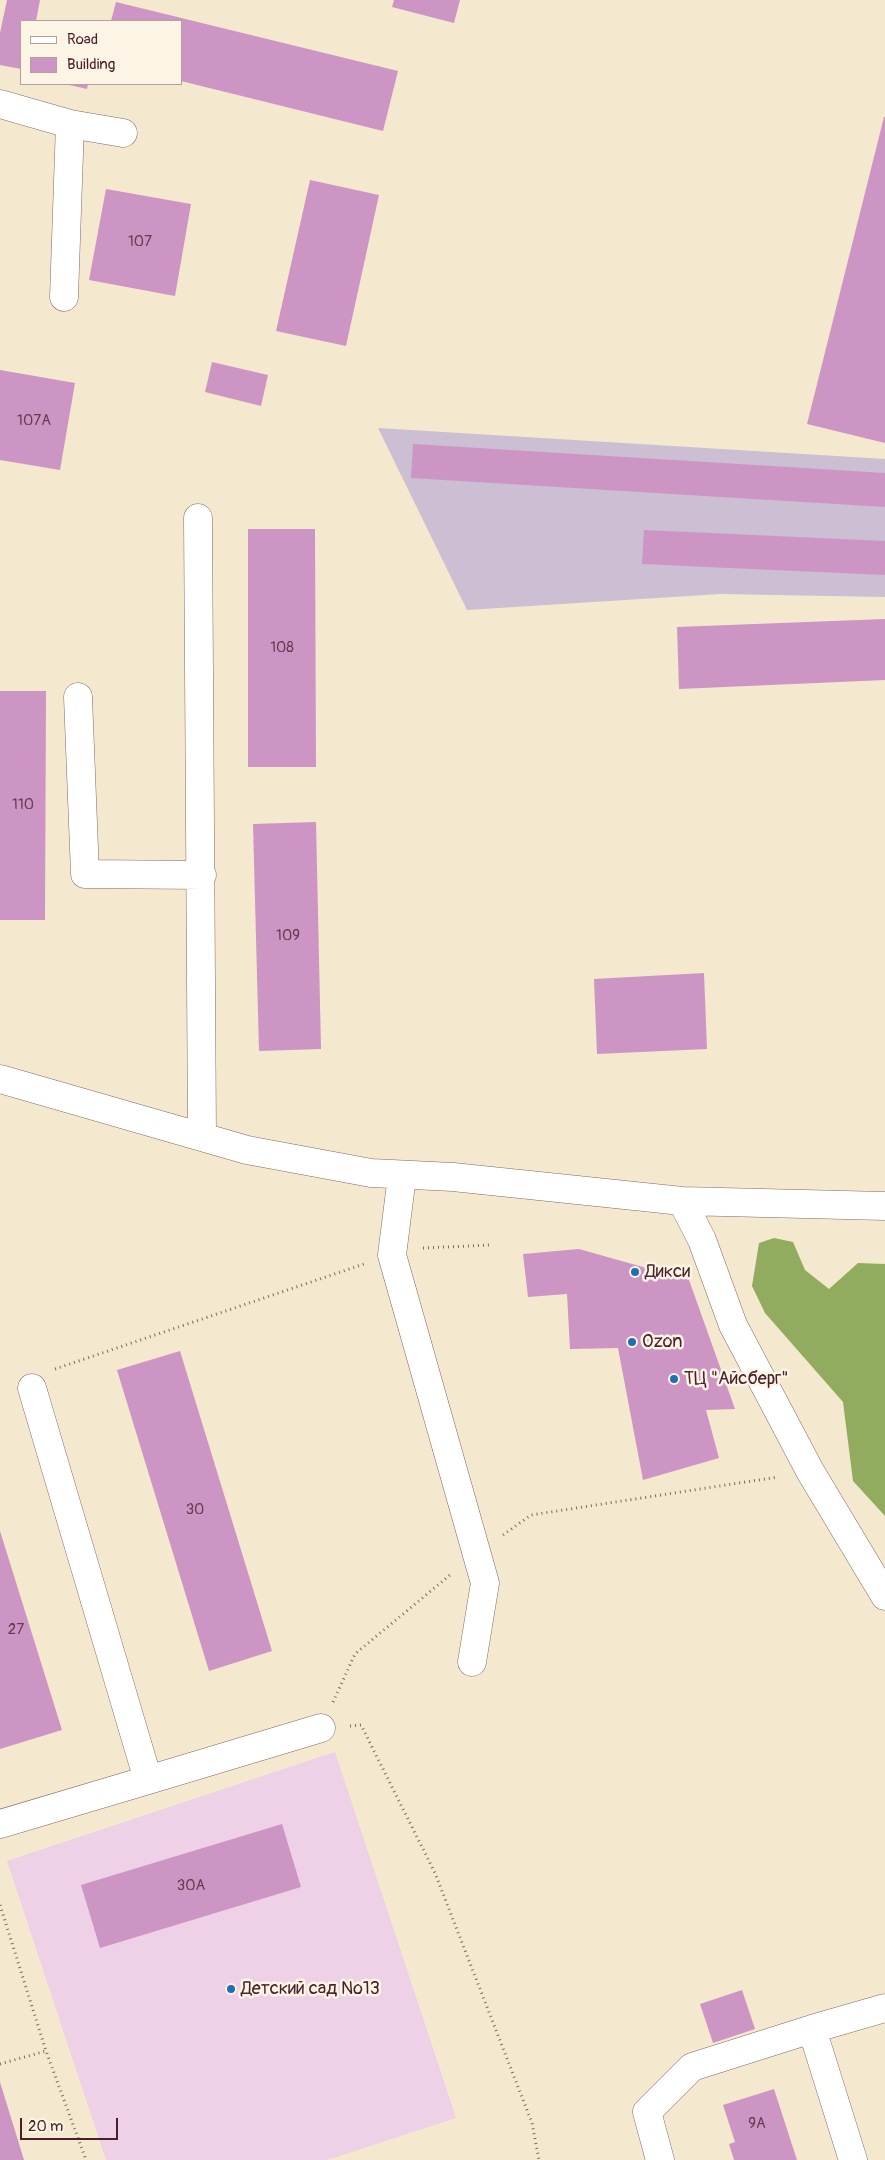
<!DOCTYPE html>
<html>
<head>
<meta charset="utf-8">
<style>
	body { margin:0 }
	#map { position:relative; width:885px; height:2160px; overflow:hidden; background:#f4e9ce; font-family:Pangolin,sans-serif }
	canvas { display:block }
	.legend { position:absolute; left:20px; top:20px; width:162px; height:65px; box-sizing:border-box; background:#fcf5e5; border:1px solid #b59f9b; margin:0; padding:6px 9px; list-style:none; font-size:15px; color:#4a1f2b }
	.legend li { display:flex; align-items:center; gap:10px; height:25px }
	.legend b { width:25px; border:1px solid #b59f9b }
	.scale { position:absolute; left:20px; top:2118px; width:98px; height:22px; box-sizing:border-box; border:2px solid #4a1f2b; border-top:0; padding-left:6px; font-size:15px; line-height:18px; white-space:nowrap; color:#4a1f2b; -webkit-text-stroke:4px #fcf5e5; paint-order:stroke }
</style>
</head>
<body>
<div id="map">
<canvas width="885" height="2160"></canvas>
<ul class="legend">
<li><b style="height:6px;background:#fff"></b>Road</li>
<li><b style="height:14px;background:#cc95c3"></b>Building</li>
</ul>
<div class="scale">20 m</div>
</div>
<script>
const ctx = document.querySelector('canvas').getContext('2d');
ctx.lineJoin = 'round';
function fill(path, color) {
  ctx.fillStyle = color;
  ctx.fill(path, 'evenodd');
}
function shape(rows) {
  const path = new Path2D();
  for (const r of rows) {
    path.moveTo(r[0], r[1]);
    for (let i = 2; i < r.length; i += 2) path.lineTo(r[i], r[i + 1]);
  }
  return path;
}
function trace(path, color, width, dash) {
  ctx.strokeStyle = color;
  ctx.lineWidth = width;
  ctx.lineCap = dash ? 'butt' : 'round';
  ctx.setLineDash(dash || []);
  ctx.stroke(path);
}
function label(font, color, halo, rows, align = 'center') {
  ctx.font = font + ' Pangolin,sans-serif';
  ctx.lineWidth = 5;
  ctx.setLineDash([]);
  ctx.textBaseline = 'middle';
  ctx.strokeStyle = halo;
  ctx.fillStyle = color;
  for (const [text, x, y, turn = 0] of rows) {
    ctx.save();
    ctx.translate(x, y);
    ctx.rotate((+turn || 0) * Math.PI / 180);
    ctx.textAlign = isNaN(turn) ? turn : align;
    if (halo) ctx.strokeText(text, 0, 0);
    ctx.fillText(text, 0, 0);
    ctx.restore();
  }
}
const built = shape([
	[335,1752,456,2118,327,2160,106,2160,7,1861]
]);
const industrial = shape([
	[378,428,885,459,885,597,720,594,467,610]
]);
const forest = shape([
	[774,1238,793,1242,805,1270,829,1289,858,1263,885,1264,885,1516,853,1481,843,1402,765,1313,752,1286,759,1243]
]);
const building = shape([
	[7,0,40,0,36,21,21,21,21,69,0,65,0,33],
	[394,0,460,0,454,23,392,7],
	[116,2,398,71,383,131,181,81,181,21,111,21],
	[65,84,88,84,87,89],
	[884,117,885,117,885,443,807,424],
	[310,180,379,195,346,346,276,331],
	[106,189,191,204,175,296,89,280],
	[212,362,268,375,261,406,205,392],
	[0,370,75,383,60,470,0,460],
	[413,444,885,473,885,507,411,478],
	[248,529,315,529,316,767,248,767],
	[644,530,885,541,885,575,642,564],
	[885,619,885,680,679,689,677,627],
	[0,691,46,691,45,920,0,920],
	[316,822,321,1049,259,1051,253,824],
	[704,973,707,1049,597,1054,594,979],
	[579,1249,689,1280,735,1409,706,1410,719,1458,643,1480,618,1348,570,1349,567,1294,528,1297,523,1254],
	[180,1351,272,1651,209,1671,117,1370],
	[0,1531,62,1730,0,1749],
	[282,1824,301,1887,100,1948,81,1885],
	[742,1990,755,2029,713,2043,700,2004],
	[0,2082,24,2160,0,2160],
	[774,2089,797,2160,734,2160,729,2144,735,2142,723,2105]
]);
const path = shape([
	[423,1248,490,1245],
	[55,1369,364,1264],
	[503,1535,531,1515,778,1477],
	[333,1702,355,1654,450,1575],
	[350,1726,361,1725,435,1873,532,2123,539,2160],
	[0,1905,46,2051],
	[0,2064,46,2051,86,2160]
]);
const minor = shape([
	[0,104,70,124,123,133],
	[64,297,70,124],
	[198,518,202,1136],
	[78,697,85,874,202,875],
	[0,1079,247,1150,371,1173,453,1177,682,1201,885,1206],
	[402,1176,392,1255,485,1583,472,1662],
	[682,1201,702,1240,733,1325,810,1471,885,1596],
	[148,1780,321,1728],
	[0,1824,148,1780,32,1388],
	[660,2160,647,2112,692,2067,812,2029],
	[853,2160,812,2029,885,2008]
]);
const markers = [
	[635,1272,5,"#1f6fb2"],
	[632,1342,5,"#1f6fb2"],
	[674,1379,5,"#1f6fb2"],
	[231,1989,5,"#1f6fb2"]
];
const numberNames = [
	["107",140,242],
	["107А",34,421],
	["108",282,648],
	["110",23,805],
	["109",288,936],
	["30",195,1510],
	["27",16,1630],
	["30А",191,1886],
	["9А",757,2124]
];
const poiNames = [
	["Дикси",645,1272],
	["Ozon",642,1342],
	["ТЦ \"Айсберг\"",684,1379],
	["Детский сад №13",241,1989]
];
fill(built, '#eed0e7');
fill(industrial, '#ccbed3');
fill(forest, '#91ac5e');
fill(building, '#cc95c3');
trace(minor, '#866664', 29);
trace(path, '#866664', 3, [1, 4]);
trace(minor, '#fff', 28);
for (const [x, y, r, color] of markers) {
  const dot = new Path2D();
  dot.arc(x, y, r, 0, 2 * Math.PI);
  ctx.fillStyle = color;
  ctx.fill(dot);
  trace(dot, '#fcf5e5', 2);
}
label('15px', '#6a3c51', null, numberNames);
label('18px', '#4a1f2b', '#fcf5e5', poiNames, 'left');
</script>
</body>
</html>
